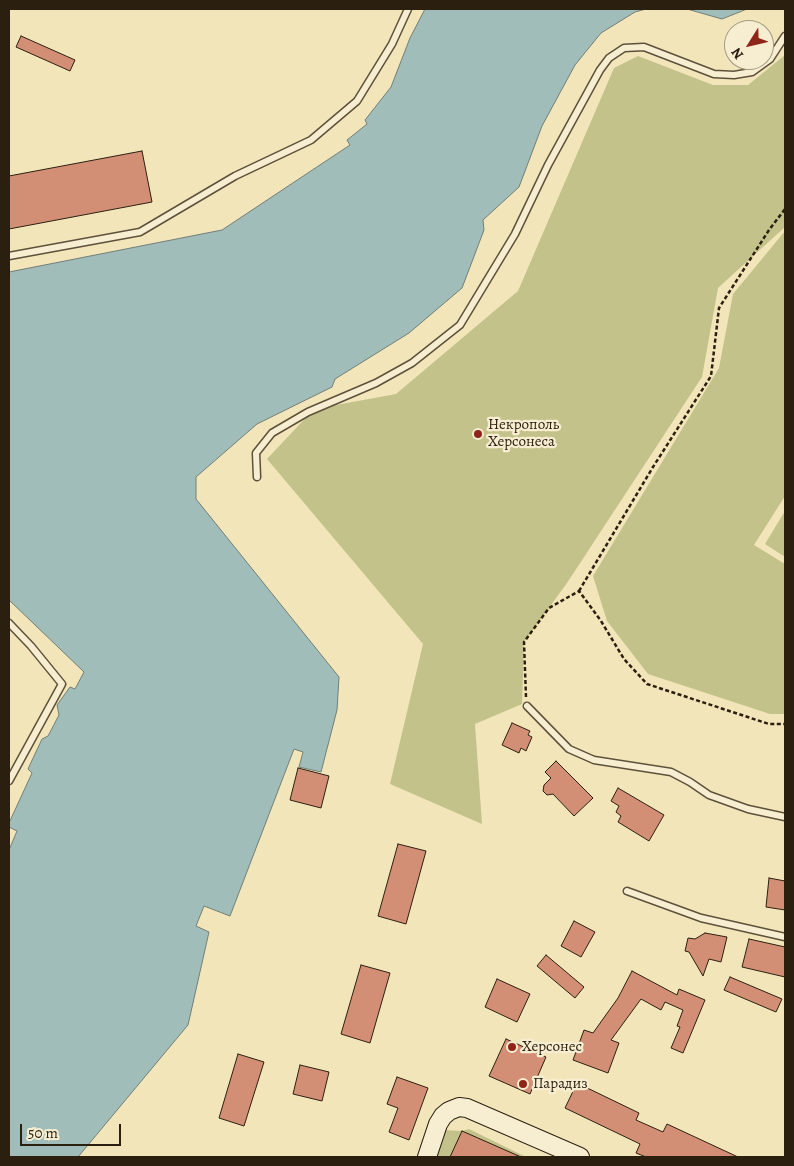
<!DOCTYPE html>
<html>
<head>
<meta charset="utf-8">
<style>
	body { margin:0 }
	#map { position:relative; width:794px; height:1166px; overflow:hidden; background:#f3e5ba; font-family:Alegreya,serif }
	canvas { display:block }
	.frame { position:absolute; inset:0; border:10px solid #2b2010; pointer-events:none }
	.north { position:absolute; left:724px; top:20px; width:50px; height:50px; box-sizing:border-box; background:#f7eed2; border:1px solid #a59c84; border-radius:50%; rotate:234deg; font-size:14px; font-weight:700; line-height:20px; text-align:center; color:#2b2010 }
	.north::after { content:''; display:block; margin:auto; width:18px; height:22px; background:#8f2418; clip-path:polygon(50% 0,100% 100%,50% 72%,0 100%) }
	.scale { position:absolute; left:20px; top:1124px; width:101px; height:22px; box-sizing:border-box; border:2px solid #2b2010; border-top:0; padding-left:6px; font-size:15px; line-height:18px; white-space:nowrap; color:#2b2010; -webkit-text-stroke:4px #f7eed2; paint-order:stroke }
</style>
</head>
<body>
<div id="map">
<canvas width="794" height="1166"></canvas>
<div class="frame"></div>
<div class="north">N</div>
<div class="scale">50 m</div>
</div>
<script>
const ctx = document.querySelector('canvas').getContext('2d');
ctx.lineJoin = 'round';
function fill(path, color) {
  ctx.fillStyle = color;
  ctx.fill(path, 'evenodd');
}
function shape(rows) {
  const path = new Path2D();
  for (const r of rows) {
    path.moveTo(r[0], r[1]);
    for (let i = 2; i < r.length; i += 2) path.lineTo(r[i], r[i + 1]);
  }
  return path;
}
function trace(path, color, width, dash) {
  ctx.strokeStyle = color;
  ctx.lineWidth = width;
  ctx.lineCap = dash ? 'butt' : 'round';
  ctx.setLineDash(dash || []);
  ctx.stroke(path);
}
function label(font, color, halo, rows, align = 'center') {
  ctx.font = font + ' Alegreya,serif';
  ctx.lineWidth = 4.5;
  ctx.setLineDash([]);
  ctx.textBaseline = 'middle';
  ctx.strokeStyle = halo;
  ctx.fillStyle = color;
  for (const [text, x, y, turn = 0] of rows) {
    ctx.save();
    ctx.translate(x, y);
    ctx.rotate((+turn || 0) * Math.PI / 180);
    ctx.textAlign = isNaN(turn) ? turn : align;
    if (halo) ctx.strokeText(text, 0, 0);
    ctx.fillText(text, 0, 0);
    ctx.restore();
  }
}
const green = shape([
	[785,55,785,227,718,288,702,377,567,583,524,642,522,704,475,724,482,824,390,784,423,644,267,459,314,409,396,394,518,291,614,68,638,56,713,85,748,85],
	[785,231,785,496,754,545,785,564,785,714,770,714,648,674,607,621,593,576,719,368,733,294],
	[785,511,785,557,765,544],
	[469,1129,526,1157,435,1157,444,1130,462,1131]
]);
const water = shape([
	[425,9,646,9,635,12,601,33,575,65,542,126,519,187,483,220,484,230,462,288,409,333,335,379,332,387,257,424,196,477,196,499,339,677,337,710,321,772,299,767,303,752,294,749,230,916,204,906,196,926,209,932,188,1025,78,1157,9,1157,9,850,17,831,9,827,9,823,32,773,28,769,42,739,48,736,59,715,57,705,70,687,75,689,84,672,9,600,9,272,222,230,350,145,347,140,367,124,365,120,391,87,410,38,425,9],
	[687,9,747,9,722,19,687,9]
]);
const building = shape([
	[21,36,75,60,70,71,16,47,21,36],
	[142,151,152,202,9,229,9,176,142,151],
	[512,723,530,731,528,735,532,737,526,751,521,748,519,753,502,745,512,723],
	[556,761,593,798,574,816,553,794,547,795,543,791,544,785,551,778,545,772,556,761],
	[298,768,329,776,321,808,290,800,298,768],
	[618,788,664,815,649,841,618,822,621,816,616,812,619,806,611,801,618,788],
	[398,844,426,851,406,924,378,916,398,844],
	[769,878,785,881,785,910,766,907,769,878],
	[574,921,595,932,581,957,561,946,574,921],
	[705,933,727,937,721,962,709,959,703,976,689,952,685,951,688,938,695,939,705,933],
	[749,939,785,947,785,977,742,967,749,939],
	[546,955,584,987,575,998,537,966,546,955],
	[361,965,390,973,370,1043,341,1034,361,965],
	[632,971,677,995,679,989,705,1000,683,1053,671,1048,680,1027,677,1026,683,1010,665,1002,661,1010,641,999,611,1040,619,1043,608,1073,573,1060,584,1030,593,1033,618,998,632,971],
	[730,977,782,999,776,1012,724,990,730,977],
	[497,979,530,994,517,1022,485,1007,497,979],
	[506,1039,546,1057,530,1094,489,1076,506,1039],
	[238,1054,264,1062,244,1126,219,1118,238,1054],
	[300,1065,329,1072,322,1101,293,1094,300,1065],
	[397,1077,428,1088,409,1140,389,1132,398,1108,387,1104,397,1077],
	[577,1083,639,1113,636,1120,663,1132,667,1124,738,1157,646,1157,636,1153,640,1144,565,1108,577,1083],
	[462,1131,521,1157,450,1157,462,1131]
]);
const path = shape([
	[579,591,653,467,711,376,719,308,769,230,785,209],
	[526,697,524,642,549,608,579,591,601,621,624,659,647,684,769,724,785,724]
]);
const lane = shape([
	[9,256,140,232,235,176,311,140,357,101,392,44,408,9],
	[257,477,256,453,272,433,308,412,376,383,412,363,460,325,515,234,548,165,600,70,609,58,624,48,644,47,714,74,734,75,752,72,770,59,785,36],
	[9,623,31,646,62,684,9,781],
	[527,706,569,749,594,760,671,772,690,782,709,795,748,809,785,817],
	[627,891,701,918,785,937]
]);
const secondary = shape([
	[427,1157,438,1124,443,1116,449,1111,459,1107,467,1108,580,1157]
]);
const markers = [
	[478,434,5,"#8f2418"],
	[512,1047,5,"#8f2418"],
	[523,1084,5,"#8f2418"]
];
const poiNames = [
	["Некрополь",488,425],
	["Херсонеса",488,442],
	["Херсонес",522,1047],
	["Парадиз",533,1084]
];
fill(green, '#c3c28a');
fill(water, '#a0bdba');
trace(water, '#717e76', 1);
fill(building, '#d38e76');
trace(building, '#2b2010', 1);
trace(lane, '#5d513a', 9);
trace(secondary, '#2b2010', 20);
trace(path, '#2b2010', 2.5, [4, 2.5]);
trace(lane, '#f7eed2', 6);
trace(secondary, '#f7eed2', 18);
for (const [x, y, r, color] of markers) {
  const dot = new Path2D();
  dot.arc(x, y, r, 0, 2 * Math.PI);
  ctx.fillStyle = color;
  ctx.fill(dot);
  trace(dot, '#f7eed2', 2);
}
label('15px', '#2b2010', '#f7eed2', poiNames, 'left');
</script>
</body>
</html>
